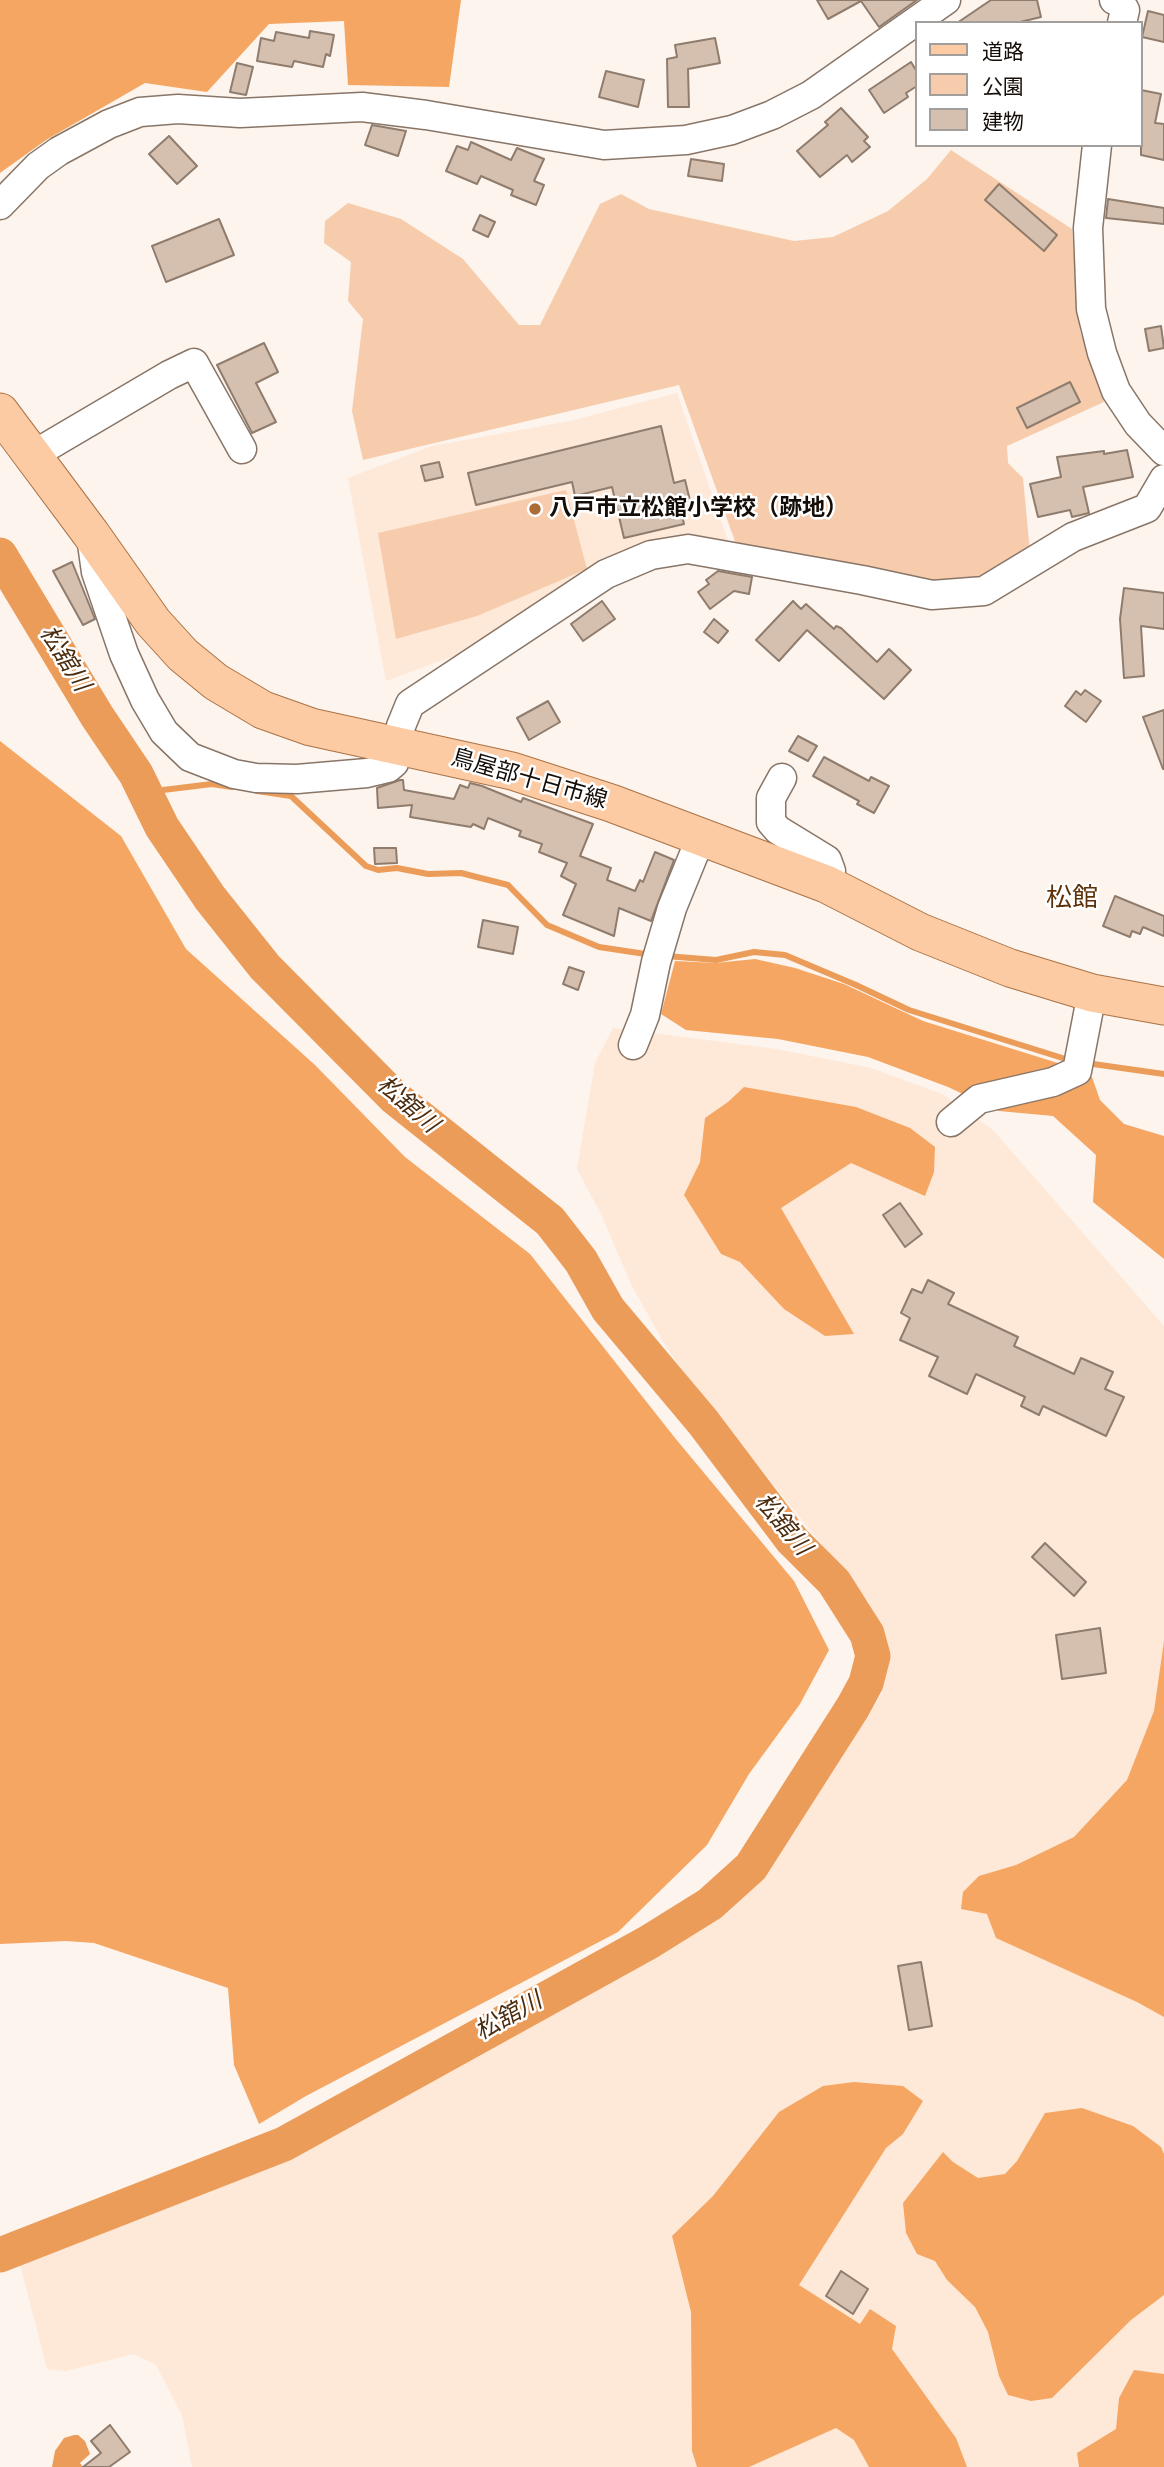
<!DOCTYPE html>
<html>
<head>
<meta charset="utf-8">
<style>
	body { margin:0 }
	#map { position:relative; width:1164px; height:2467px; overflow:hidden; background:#fcf4ed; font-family:"Varela Round","Noto Sans JP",sans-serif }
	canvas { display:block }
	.legend { position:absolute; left:915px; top:21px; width:228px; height:126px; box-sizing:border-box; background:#fff; border:2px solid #a19e9c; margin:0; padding:9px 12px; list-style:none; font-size:21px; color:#140d08 }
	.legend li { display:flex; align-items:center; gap:14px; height:35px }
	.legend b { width:35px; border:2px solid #a19e9c }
</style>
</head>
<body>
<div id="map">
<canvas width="1164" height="2467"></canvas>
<ul class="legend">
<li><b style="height:9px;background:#fccba3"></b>道路</li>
<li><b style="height:19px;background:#f6ccac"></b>公園</li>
<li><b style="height:19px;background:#d5c0b0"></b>建物</li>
</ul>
</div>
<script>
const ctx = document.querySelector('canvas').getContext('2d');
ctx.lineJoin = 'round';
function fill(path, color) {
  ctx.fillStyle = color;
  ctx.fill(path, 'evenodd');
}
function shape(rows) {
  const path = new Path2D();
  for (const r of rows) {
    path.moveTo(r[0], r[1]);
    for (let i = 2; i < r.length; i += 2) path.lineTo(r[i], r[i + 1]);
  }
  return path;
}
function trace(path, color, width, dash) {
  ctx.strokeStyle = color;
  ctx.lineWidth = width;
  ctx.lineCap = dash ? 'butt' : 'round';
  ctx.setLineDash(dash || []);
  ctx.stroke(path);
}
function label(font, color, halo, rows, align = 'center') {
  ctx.font = font + ' "Varela Round","Noto Sans JP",sans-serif';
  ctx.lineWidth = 5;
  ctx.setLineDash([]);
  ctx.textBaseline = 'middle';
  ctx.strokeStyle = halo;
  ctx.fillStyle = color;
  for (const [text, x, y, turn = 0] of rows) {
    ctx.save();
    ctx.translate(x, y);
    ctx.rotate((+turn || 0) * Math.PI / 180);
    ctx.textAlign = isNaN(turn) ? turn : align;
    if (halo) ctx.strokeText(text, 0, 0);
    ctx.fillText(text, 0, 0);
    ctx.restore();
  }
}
const built = shape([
	[677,393,730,547,696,541,497,640,386,681,348,478,432,446,570,421],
	[613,1028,776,1049,871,1068,942,1094,993,1130,1164,1326,1164,2467,192,2467,182,2415,156,2365,134,2354,66,2371,47,2369,19,2260,252,2165,384,2100,720,1909,756,1880,839,1760,882,1693,885,1658,880,1628,868,1601,696,1390,665,1345,631,1284,601,1214,577,1169,595,1063]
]);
const green = shape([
	[951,150,1072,229,1080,331,1104,402,1007,446,1008,463,1023,478,1030,552,975,583,918,584,737,547,679,385,363,460,352,411,363,319,348,301,351,262,324,243,325,221,348,203,401,219,463,259,519,325,540,325,600,204,621,194,649,209,794,241,833,237,888,211,927,179],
	[566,490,587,569,477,616,396,639,378,533]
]);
const forest = shape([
	[0,0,461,0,449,87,348,85,344,21,269,24,207,92,145,83,46,140,0,173],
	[0,741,121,836,186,949,315,1065,405,1157,530,1254,675,1438,794,1581,829,1650,800,1704,749,1774,707,1845,618,1932,306,2096,259,2124,234,2065,228,1988,94,1943,66,1941,0,1944],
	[755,959,795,968,844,984,923,1021,1061,1064,1092,1077,1100,1100,1124,1124,1164,1136,1164,1259,1093,1202,1096,1155,1053,1116,999,1111,948,1087,868,1057,778,1039,686,1030,661,1014,675,961,715,963],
	[744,1087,856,1107,910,1128,935,1147,934,1172,925,1196,851,1163,781,1208,854,1334,825,1336,784,1309,740,1262,721,1254,684,1195,700,1162,705,1118,728,1102],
	[1164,1641,1164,2017,1137,2002,996,1938,987,1914,961,1909,963,1892,979,1876,1016,1865,1074,1837,1127,1780,1154,1711],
	[854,2082,903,2086,923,2101,903,2134,886,2148,799,2285,860,2324,870,2309,896,2326,892,2349,956,2438,967,2467,869,2467,854,2440,836,2428,749,2467,697,2467,692,2451,691,2312,672,2236,713,2196,779,2112,823,2086],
	[1082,2108,1133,2126,1161,2147,1164,2154,1164,2295,1131,2320,1052,2398,1031,2401,1008,2395,999,2376,988,2332,975,2307,947,2280,935,2261,917,2254,906,2233,903,2203,943,2152,953,2162,978,2178,1005,2174,1017,2161,1045,2113],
	[1134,2370,1164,2374,1164,2467,1079,2467,1077,2453,1116,2429,1119,2398]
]);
const water = shape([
	[74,2435,78,2435,85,2441,90,2454,80,2463,83,2467,52,2467,55,2451,64,2438]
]);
const stream = shape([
	[257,791,291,796,366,866,378,870,397,868,428,874,461,873,508,885,547,925,599,947,652,955],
	[148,801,163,790,212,784,232,787],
	[666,956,716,960,754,952,785,955,856,985,909,1010,1072,1061],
	[1086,1063,1164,1074]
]);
const river = shape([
	[0,555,97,716,136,774,162,827,210,898,265,967,394,1097,550,1221,581,1261,608,1309,703,1422,792,1540,834,1582,867,1634,873,1656,866,1683,853,1707,751,1867,710,1904,649,1942,284,2144,0,2255]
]);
const building = shape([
	[817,0,917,0,879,27,861,1,828,19,817,0],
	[991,0,1037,0,1041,17,1016,23,957,23,991,0],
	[1148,11,1164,15,1164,42,1142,37,1148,11],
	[310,31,334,35,330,56,326,54,323,67,294,61,292,67,257,61,261,38,274,41,276,32,309,38,310,31],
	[715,38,720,63,688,69,689,107,668,107,667,59,677,57,675,45,715,38],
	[911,62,917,72,917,86,906,93,908,97,884,113,869,90,911,62],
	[237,63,253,67,246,95,230,92,237,63],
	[606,71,644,80,638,107,599,97,606,71],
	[1141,90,1161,94,1155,123,1164,124,1164,160,1141,155,1141,90],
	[841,108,868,137,864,141,870,147,852,162,847,155,820,177,797,151,828,125,825,122,841,108],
	[372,125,406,131,398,156,365,145,372,125],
	[169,136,197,166,177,184,149,154,169,136],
	[471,142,511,160,517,148,544,159,534,181,544,185,536,205,511,195,513,190,481,176,477,184,446,171,457,146,468,150,471,142],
	[691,159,724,164,722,181,688,176,691,159],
	[999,184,1057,235,1044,251,985,200,999,184],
	[1108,199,1164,208,1164,224,1106,218,1108,199],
	[480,215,495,222,488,237,473,230,480,215],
	[219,219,234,255,166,282,152,246,219,219],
	[1161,326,1164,348,1149,351,1145,329,1161,326],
	[264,343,278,372,256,383,276,422,252,433,217,365,264,343],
	[1070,382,1080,402,1027,428,1017,408,1070,382],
	[661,426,674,483,685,480,692,509,681,511,684,524,624,538,612,487,575,496,572,482,476,505,468,473,661,426],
	[1127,450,1133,477,1083,487,1089,513,1072,517,1070,510,1038,517,1030,484,1061,477,1057,457,1104,451,1104,454,1127,450],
	[439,462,443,477,425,481,421,466,439,462],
	[72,562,95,619,83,625,53,571,72,562],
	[718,571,752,577,749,594,734,591,710,609,698,592,709,584,706,580,718,571],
	[1124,588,1164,593,1164,629,1141,626,1144,676,1124,678,1120,619,1124,588],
	[602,601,615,619,583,641,571,624,602,601],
	[793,601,801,609,806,604,834,629,836,626,841,628,877,662,889,649,911,670,884,699,807,630,779,661,756,640,793,601],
	[714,619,728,631,718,643,704,632,714,619],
	[1085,690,1101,701,1086,722,1065,706,1076,691,1081,695,1085,690],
	[548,701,560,722,529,740,517,718,548,701],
	[1164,710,1164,769,1163,769,1143,717,1164,710],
	[798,736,817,746,808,761,789,751,798,736],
	[824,757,869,781,871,777,889,786,874,813,857,804,859,801,813,776,824,757],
	[400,780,403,780,404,790,454,799,460,785,468,788,470,783,482,786,521,802,523,798,593,824,580,856,611,868,607,880,635,891,640,880,643,882,655,852,674,860,651,921,619,908,614,936,563,915,576,884,561,876,567,863,539,852,542,844,519,836,521,831,488,818,484,829,473,824,471,827,410,817,412,805,378,808,377,788,400,780],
	[374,848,396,848,397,863,375,864,374,848],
	[1115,896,1164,916,1164,936,1143,927,1140,934,1132,931,1130,937,1103,926,1115,896],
	[483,920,518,927,513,954,478,947,483,920],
	[569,967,584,972,578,990,563,984,569,967],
	[900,1203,922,1234,905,1247,883,1215,900,1203],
	[928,1280,954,1293,948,1304,1018,1337,1014,1346,1074,1374,1081,1358,1113,1372,1105,1389,1124,1397,1106,1436,1043,1406,1039,1415,1021,1406,1025,1397,976,1374,967,1394,929,1376,938,1357,900,1340,910,1318,901,1313,912,1289,922,1293,928,1280],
	[1045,1543,1086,1582,1074,1596,1032,1557,1045,1543],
	[1100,1628,1106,1673,1062,1679,1056,1635,1100,1628],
	[921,1962,932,2026,909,2030,898,1966,921,1962],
	[841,2271,868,2289,853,2314,826,2296,841,2271],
	[110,2425,130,2452,109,2467,83,2467,101,2453,91,2441,110,2425]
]);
const minor = shape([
	[1114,0,1119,1,1125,10,1122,23],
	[1097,145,1088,228,1091,309,1102,353,1116,391,1138,424,1164,451],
	[0,205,38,166,59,151,109,124,140,112,178,109,240,113,362,107,426,115,604,145,686,140,732,130,772,115,811,95,946,0],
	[33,455,169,375,194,363,242,449],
	[91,536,96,572,124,654,145,700,164,732,190,757,234,774,256,778,297,779,367,773,388,768,394,763,401,726,410,704,606,574,651,555,688,549,862,580,932,595,984,591,1073,537,1147,508,1164,479],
	[782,778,771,798,771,822,778,830,827,860,831,871,826,884],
	[633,1045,645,1015,656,962,672,908,701,837],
	[951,1122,979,1099,1053,1082,1077,1071,1092,993]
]);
const major = shape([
	[0,412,91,534,153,622,183,655,216,682,263,710,311,727,512,771,611,803,826,884,920,932,1010,968,1092,993,1164,1006]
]);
const markers = [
	[535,509,7,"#ac6c35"]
];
const poiNames = [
	["八戸市立松館小学校（跡地）",549,509]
];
const streetNames = [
	["鳥屋部十日市線",529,780,16]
];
const waterNames = [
	["松舘川",64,659,58],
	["松舘川",407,1105,41],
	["松舘川",782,1525,50],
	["松舘川",509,2017,-29]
];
const quarterNames = [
	["松館",1072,899]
];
fill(built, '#fee8d7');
fill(green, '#f6ccac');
fill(forest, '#f6a663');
fill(water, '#ec9c59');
trace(stream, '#ec9c59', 6);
trace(river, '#ec9c59', 35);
fill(building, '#d5c0b0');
trace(building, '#8f7c6d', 2);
trace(minor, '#887567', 31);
trace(major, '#aa7245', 39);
trace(minor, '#fff', 28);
trace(major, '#fccba3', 37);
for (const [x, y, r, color] of markers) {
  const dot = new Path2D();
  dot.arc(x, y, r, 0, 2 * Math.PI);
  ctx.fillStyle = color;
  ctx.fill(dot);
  trace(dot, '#fff', 2.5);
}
label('bold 23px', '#140d08', '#fff', poiNames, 'left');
label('23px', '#140d08', '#fff', streetNames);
label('italic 24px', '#4c2c0f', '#fff', waterNames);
label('26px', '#5d3309', '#fff', quarterNames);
</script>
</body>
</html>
